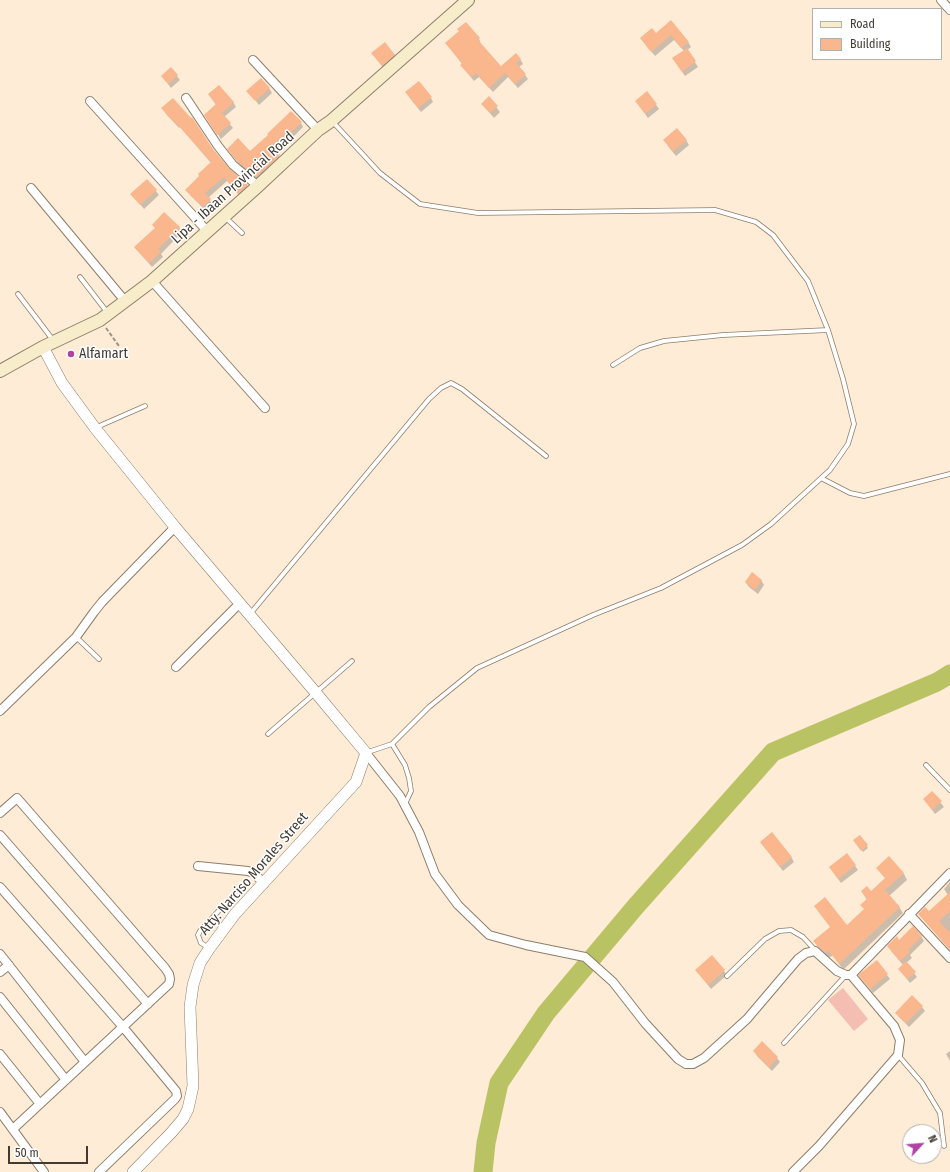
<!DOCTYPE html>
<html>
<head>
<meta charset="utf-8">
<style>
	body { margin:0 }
	#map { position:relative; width:950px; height:1172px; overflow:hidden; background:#feecd6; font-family:"Fira Sans Condensed",sans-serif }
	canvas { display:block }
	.legend { position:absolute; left:812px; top:8px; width:130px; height:52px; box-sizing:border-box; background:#fff; border:1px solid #b3b1ad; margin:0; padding:5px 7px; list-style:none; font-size:12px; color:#423b32 }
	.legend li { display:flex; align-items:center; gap:8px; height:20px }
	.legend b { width:20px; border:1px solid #b3b1ad }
	.north { position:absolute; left:902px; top:1124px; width:40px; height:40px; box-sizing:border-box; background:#fff; border:1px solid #b3b1ad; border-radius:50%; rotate:64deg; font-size:11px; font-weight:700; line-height:16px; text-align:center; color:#423b32 }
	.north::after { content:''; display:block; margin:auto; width:14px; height:18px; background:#ae43a3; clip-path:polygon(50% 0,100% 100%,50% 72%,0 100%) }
	.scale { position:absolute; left:8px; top:1146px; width:80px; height:18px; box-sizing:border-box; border:2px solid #423b32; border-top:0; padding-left:5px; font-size:12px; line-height:14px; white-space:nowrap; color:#423b32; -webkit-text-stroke:3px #fff; paint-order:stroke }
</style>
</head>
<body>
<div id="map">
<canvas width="950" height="1172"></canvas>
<ul class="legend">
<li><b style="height:5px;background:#f7edca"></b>Road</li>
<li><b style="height:11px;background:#fab78e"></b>Building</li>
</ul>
<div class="north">N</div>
<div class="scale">50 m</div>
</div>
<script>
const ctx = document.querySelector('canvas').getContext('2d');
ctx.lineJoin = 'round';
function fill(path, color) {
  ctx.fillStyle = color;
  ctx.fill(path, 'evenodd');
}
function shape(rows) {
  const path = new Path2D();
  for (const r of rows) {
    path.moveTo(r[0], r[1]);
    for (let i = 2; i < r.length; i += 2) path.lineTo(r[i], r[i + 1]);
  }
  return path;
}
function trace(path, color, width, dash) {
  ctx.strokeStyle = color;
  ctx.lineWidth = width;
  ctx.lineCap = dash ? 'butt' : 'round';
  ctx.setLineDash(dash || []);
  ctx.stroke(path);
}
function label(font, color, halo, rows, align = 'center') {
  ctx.font = font + ' "Fira Sans Condensed",sans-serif';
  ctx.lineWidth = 3;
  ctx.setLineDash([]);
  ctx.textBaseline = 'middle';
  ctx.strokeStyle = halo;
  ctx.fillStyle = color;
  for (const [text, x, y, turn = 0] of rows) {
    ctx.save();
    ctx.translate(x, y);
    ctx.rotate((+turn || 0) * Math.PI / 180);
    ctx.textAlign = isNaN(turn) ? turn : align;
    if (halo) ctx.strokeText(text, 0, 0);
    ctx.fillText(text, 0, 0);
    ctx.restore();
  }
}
const green = shape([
	[843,988,868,1019,854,1031,828,1000]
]);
const shadow = shape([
	[671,22,688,42,691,47,687,50,698,67,685,76,676,63,684,51,674,40,655,56,641,39,656,34],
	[479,39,481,44,501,67,520,59,523,64,519,67,528,79,518,88,508,77,493,92,479,77,474,81,464,69,462,64,446,43],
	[372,53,394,55,397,60,385,70],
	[171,68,180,80,171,88,162,76],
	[269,88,272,93,259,105,248,91],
	[647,92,659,109,648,118,636,101],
	[209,95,233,102,236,107,224,117,233,128,221,139,208,120,216,105],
	[409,97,431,98,433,102,421,112],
	[489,98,500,112,494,118,482,104],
	[163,108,213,150,228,169,247,185,250,191,242,198,227,181,208,198,213,204,206,211,190,195,187,190,211,163,180,127,179,128,166,114],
	[301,123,303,127,292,138,291,136,275,150,282,160,259,181,241,166,231,154,250,152],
	[686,140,689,145,676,156,667,145],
	[147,180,159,195,144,209,132,194],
	[179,227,182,232,161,254,163,257,152,267,135,248],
	[761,580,764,585,758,594,749,587,746,583],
	[932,792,944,807,935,814,924,799],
	[860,836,868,848,863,852,856,842],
	[761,843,791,857,794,862,783,871],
	[847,854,858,870,841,883,833,872],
	[889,857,904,874,907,880,889,896,899,907,903,913,843,970,833,955,829,958,818,947,814,941,831,928,815,906,847,927,865,910,862,905,867,900,862,892,871,892,886,879,877,868],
	[950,882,950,950,919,914,928,913,948,895,944,889],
	[921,936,924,941,910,955,912,958,906,963,917,977,910,983,899,969,903,965,891,951],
	[712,956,727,975,711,989,696,970],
	[860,975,887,975,890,979,873,993],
	[922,1007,925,1011,909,1027,899,1017,896,1013],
	[762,1043,777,1058,780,1062,772,1071,757,1056,754,1051],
	[950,1051,950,1061,946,1054]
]);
const river = shape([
	[483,1172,486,1143,499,1083,546,1013,636,906,773,752,937,682,950,674]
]);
const building = shape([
	[671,20,689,42,681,48,671,35,651,52,640,38,652,28,656,33],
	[466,22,480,38,478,40,501,66,516,53,521,59,516,63,526,74,515,84,505,73,489,88,476,73,471,77,460,65,462,63,445,43,459,31,457,29],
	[385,42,395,55,382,66,371,53],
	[687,48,696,61,682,72,672,58],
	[171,67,178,75,168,84,161,76],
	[261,78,270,88,255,101,246,91],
	[419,81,432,97,418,108,405,92],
	[219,85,234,102,222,113,231,123,217,135,204,115,216,104,208,94],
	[647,91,657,104,645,114,635,101],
	[489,96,498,106,490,113,481,104],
	[173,98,191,118,192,117,213,149,229,168,248,185,238,194,224,177,205,193,211,199,203,207,185,190,199,176,198,174,211,162,176,123,176,124,161,108],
	[291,111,302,122,289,134,287,132,272,145,280,155,256,177,237,161,227,149,238,138,250,151,268,135,267,134],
	[677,128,687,140,673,151,663,140],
	[147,179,157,190,140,205,130,194],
	[164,212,180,227,158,249,161,252,149,263,134,247,155,228,152,225],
	[752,572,762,580,755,590,745,582],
	[932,791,942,801,932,810,923,799],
	[772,832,792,857,780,867,760,842],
	[860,835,868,845,861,851,853,840],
	[847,853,856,865,838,879,829,867],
	[889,856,904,873,885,890,900,907,839,964,828,950,825,953,813,941,830,927,814,906,825,897,847,925,864,909,860,905,867,899,861,891,867,886,871,891,885,878,876,868],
	[950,892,950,911,939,921,950,933,950,950,918,914,925,907,929,911],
	[913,926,922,936,908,950,910,952,900,961,887,946,897,936,899,940],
	[712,955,725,970,708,985,695,970],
	[877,960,888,974,870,989,858,975],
	[906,961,916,972,907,979,898,969],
	[912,995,923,1006,906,1023,895,1013],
	[762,1041,778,1057,769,1067,753,1051]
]);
const path = shape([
	[106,328,119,346]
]);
const service = shape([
	[332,121,380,173,420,204,478,213,715,210,756,222,773,235,808,281,828,330,843,379,854,424,848,444,830,470,771,524,742,545,661,588,593,615,477,668,429,707,392,744,368,752],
	[226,218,242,233],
	[80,277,107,312],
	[18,294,53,340],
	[613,365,640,348,664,341,723,335,828,330],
	[97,427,145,406],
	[821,478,850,493,864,496,950,474],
	[250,614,429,399,441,388,451,383,462,389,546,456],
	[76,637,99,659],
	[268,734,352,661],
	[392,744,405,765,409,778,411,791,405,804],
	[926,765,950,790],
	[209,948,201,943,198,935,200,931,224,905],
	[727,976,765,939,779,931,791,930,803,937,815,950],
	[784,1043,846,975],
	[898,1055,922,1083,940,1113,944,1146]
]);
const minor = shape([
	[941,0,950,10],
	[253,60,318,130],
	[186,98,218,146,233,165,258,186],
	[90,101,207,231],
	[31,188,125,301],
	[152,281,265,408],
	[176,667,240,603],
	[0,711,76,637,94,612,102,602,175,527],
	[366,753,400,796,419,832,435,874,458,905,489,935,526,945,585,957,613,982,645,1023,678,1059,686,1064,693,1064,704,1058,747,1019,798,959,806,953,815,951,837,971,846,975,851,975,950,873],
	[0,813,17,798,165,968,169,974,170,979,169,984,13,1129],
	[0,835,148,1004],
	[198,866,248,871,254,873,264,884],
	[0,887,123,1027,176,1091,177,1096,175,1099,99,1172],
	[909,914,950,958],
	[0,954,85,1062],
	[0,972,9,965],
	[0,997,66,1080],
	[0,1054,40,1104],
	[0,1112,44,1172],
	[793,1172,819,1146,898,1055,900,1040,894,1026,851,975]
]);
const tertiary = shape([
	[43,347,62,383,95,428,175,527,316,693,366,753,356,782,235,914,209,949,200,963,193,985,190,1007,193,1086,188,1109,183,1119,171,1133,133,1172]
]);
const secondary = shape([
	[0,371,43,347,100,320,152,281,258,186,318,130,331,121,468,0]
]);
const markers = [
	[71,354,4,"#ae43a3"]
];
const streetNames = [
	["Lipa - Ibaan Provincial Road",233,188,-42],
	["Atty. Narciso Morales Street",254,874,-49]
];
const poiNames = [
	["Alfamart",79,354]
];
fill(green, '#f5beb2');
fill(shadow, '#0003');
trace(river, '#bac364', 19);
fill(building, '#fab78e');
trace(service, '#8e7e6a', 5.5);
trace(minor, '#8e7e6a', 10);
trace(tertiary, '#8e7e6a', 12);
trace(secondary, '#8e7e6a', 14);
trace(path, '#9f9283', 2, [4, 2]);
trace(service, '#fff', 4);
trace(minor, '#fff', 8);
trace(tertiary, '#fff', 11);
trace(secondary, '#f7edca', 12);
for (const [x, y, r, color] of markers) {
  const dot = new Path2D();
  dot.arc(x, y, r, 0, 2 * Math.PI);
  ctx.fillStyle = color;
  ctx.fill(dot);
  trace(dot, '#fff', 1.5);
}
label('14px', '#423b32', '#fff', streetNames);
label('14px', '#423b32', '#fff', poiNames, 'left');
</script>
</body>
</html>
